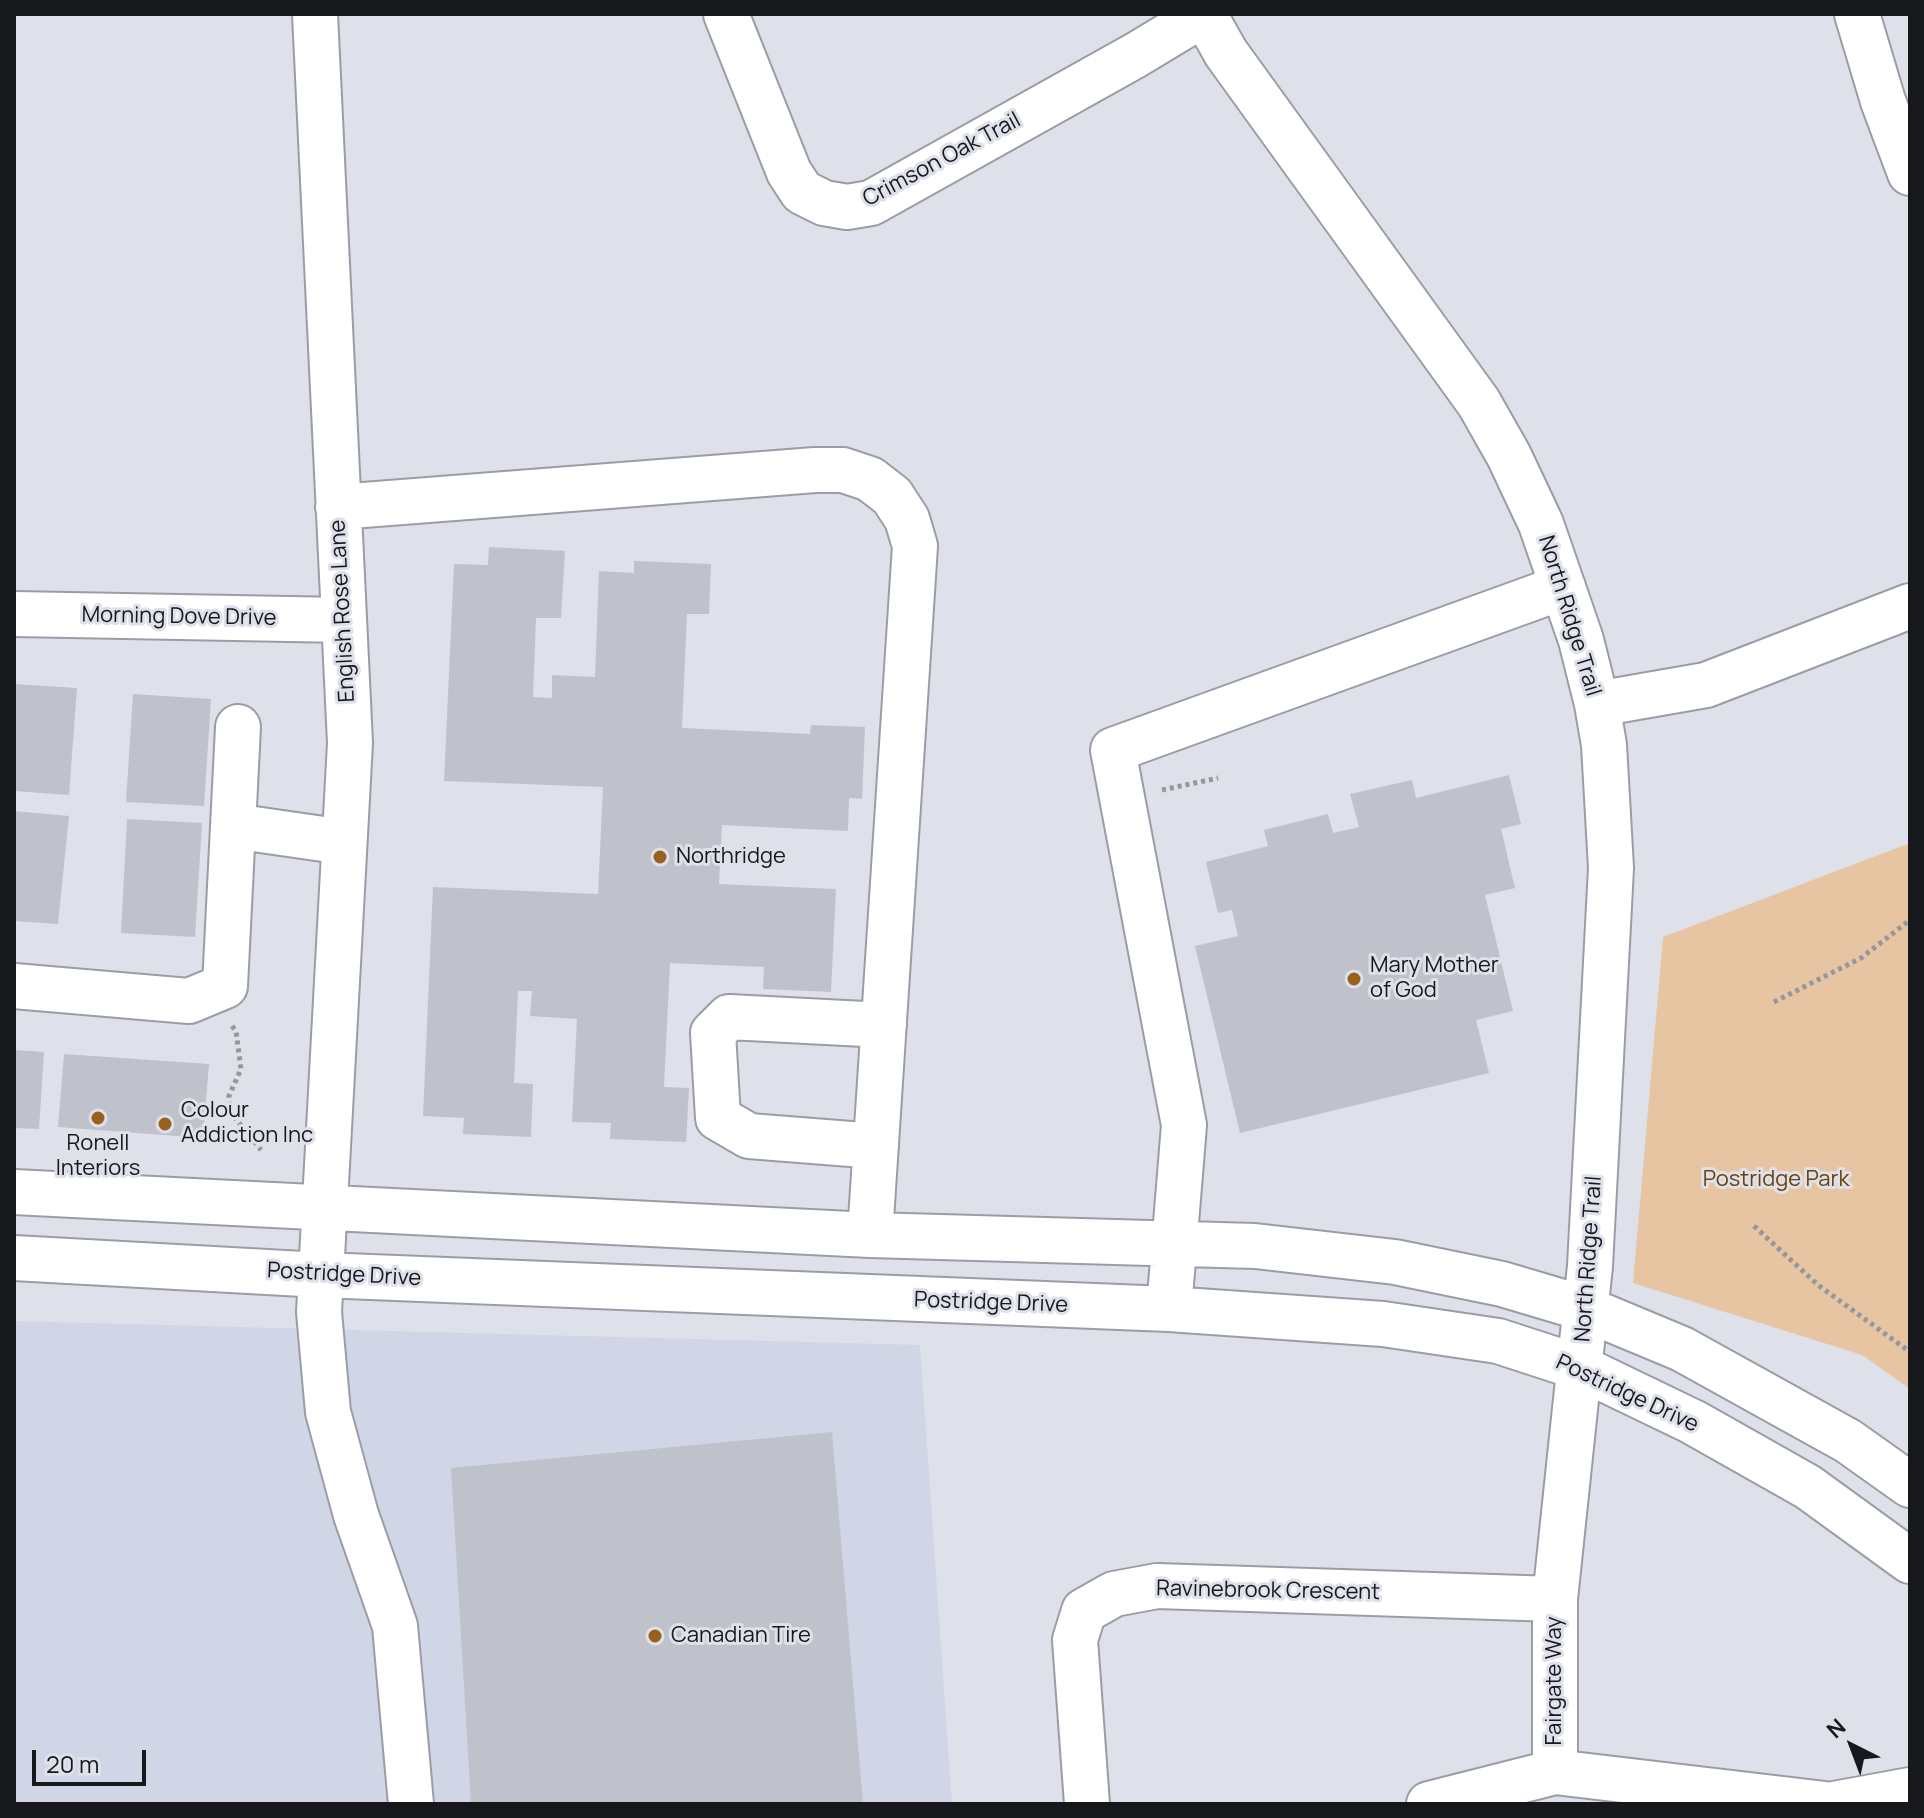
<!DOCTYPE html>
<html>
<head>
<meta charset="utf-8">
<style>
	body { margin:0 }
	#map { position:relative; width:1924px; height:1818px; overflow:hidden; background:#dee1ea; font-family:Manrope,sans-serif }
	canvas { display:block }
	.frame { position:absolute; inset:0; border:16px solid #17181c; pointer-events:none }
	.north { position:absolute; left:1812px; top:1706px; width:80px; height:80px; -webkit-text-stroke:6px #dee1ea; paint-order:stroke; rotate:318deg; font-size:22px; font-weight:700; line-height:32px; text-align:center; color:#17181c }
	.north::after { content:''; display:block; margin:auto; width:28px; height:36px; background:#17181c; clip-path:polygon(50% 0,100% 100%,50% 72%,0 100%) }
	.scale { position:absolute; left:32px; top:1750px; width:114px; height:36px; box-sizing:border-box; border:4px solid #17181c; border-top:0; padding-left:10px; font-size:24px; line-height:28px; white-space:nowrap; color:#17181c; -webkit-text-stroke:6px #dee1ea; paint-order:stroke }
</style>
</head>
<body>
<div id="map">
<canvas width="1924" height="1818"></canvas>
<div class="frame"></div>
<div class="north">N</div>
<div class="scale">20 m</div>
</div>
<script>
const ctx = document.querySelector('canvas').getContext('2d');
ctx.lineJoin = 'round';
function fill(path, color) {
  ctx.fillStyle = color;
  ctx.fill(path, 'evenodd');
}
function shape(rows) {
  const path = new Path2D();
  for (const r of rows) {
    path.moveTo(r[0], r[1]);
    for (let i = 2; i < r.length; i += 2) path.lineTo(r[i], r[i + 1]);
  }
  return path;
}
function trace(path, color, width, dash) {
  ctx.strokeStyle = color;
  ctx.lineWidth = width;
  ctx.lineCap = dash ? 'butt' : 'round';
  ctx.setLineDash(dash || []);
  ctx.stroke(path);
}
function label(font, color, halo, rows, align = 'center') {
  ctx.font = font + ' Manrope,sans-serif';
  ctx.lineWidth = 6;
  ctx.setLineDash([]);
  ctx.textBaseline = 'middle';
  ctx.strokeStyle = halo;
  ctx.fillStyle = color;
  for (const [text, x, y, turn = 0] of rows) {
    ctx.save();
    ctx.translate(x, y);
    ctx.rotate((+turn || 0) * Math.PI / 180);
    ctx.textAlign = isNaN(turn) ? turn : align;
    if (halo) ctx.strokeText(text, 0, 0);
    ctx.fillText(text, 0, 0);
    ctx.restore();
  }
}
const built = shape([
	[14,1321,920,1345,952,1804,14,1804]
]);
const green = shape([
	[1910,843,1910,1389,1862,1355,1633,1283,1663,937]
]);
const building = shape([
	[489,547,565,551,561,618,536,618,533,697,552,698,552,675,595,677,599,571,634,573,634,561,711,564,709,614,687,614,682,728,810,734,811,725,865,727,862,799,849,798,848,831,722,825,719,884,836,889,831,992,763,989,764,967,670,963,664,1087,689,1088,686,1142,610,1139,611,1123,572,1122,577,1019,530,1016,532,991,518,991,514,1083,533,1084,531,1137,463,1134,464,1118,423,1116,433,887,598,894,603,787,444,781,454,564,488,565],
	[14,684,77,688,69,795,14,791],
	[133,694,211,699,204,806,126,802],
	[1509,775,1521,824,1501,829,1515,888,1485,895,1513,1011,1476,1020,1489,1073,1240,1133,1195,946,1238,936,1232,910,1218,913,1206,862,1268,846,1264,830,1328,814,1333,833,1359,827,1350,794,1412,780,1416,798],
	[14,811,69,816,58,924,14,921],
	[127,819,202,823,195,937,121,933],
	[14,1050,44,1052,39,1129,14,1128],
	[64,1054,209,1064,203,1138,58,1127],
	[832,1432,863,1804,471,1804,451,1468]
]);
const path = shape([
	[1162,790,1218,778],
	[1774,1002,1861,958,1910,920],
	[232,1026,236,1031,241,1069,229,1096,231,1113,261,1150],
	[1754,1226,1818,1285,1910,1352]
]);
const minor = shape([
	[315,14,350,743,319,1312,328,1412,356,1515,395,1626,411,1804],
	[726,14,789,172,802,192,824,203,847,207,871,203,1136,55,1204,14],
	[1204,14,1226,53,1479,403,1509,456,1541,524,1581,640,1597,704,1604,745,1611,868,1590,1266,1555,1599,1555,1772],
	[1857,14,1883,101,1910,173],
	[338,507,815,470,843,470,870,479,892,496,907,519,915,546,870,1235],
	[14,614,344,620],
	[1597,704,1706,685,1910,606],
	[233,826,344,842],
	[14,986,189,1001,225,986,238,727],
	[876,1146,749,1136,718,1118,713,1033,729,1017,884,1025],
	[14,1192,870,1235,1255,1246,1395,1262,1502,1284,1586,1309,1682,1349,1848,1441,1910,1485],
	[14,1258,321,1275,1169,1309,1383,1324,1498,1341,1581,1368,1693,1422,1808,1487,1910,1561],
	[1169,1309,1184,1125,1113,750,1563,587],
	[1087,1804,1075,1640,1084,1611,1114,1594,1157,1586,1555,1599],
	[1429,1804,1555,1772,1825,1804],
	[1834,1804,1910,1790]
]);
const markers = [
	[660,857,8,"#99621c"],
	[1354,979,8,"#99621c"],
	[98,1118,8,"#99621c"],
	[165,1124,8,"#99621c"],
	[655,1636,8,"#99621c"]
];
const streetNames = [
	["Crimson Oak Trail",942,160,-28],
	["English Rose Lane",343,611,-93],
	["North Ridge Trail",1569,616,73],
	["Morning Dove Drive",179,617,1],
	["North Ridge Trail",1589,1259,-86],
	["Postridge Drive",344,1275,3],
	["Postridge Drive",991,1303,2],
	["Postridge Drive",1627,1394,25],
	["Ravinebrook Crescent",1268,1591,1],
	["Fairgate Way",1555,1681,-90]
];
const poiNames = [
	["Northridge",676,857],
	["Mary Mother",1370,966],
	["of God",1370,991],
	["Colour",181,1111],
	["Addiction Inc",181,1136],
	["Ronell",98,1144,"center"],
	["Interiors",98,1169,"center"],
	["Canadian Tire",671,1636]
];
const parkNames = [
	["Postridge Park",1776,1180]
];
fill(built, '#d1d6e6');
fill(green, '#e7c5a2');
fill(building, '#bfc2cb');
trace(minor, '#9b9da6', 48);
trace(path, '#95979e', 5, [4, 4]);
trace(minor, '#fff', 44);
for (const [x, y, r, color] of markers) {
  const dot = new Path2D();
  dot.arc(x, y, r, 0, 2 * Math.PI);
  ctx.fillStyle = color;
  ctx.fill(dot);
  trace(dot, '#dee1ea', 3);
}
label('22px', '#17181c', '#dee1ea', streetNames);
label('22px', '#17181c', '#dee1ea', poiNames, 'left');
label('22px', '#6d4207', '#dee1ea', parkNames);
</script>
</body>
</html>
